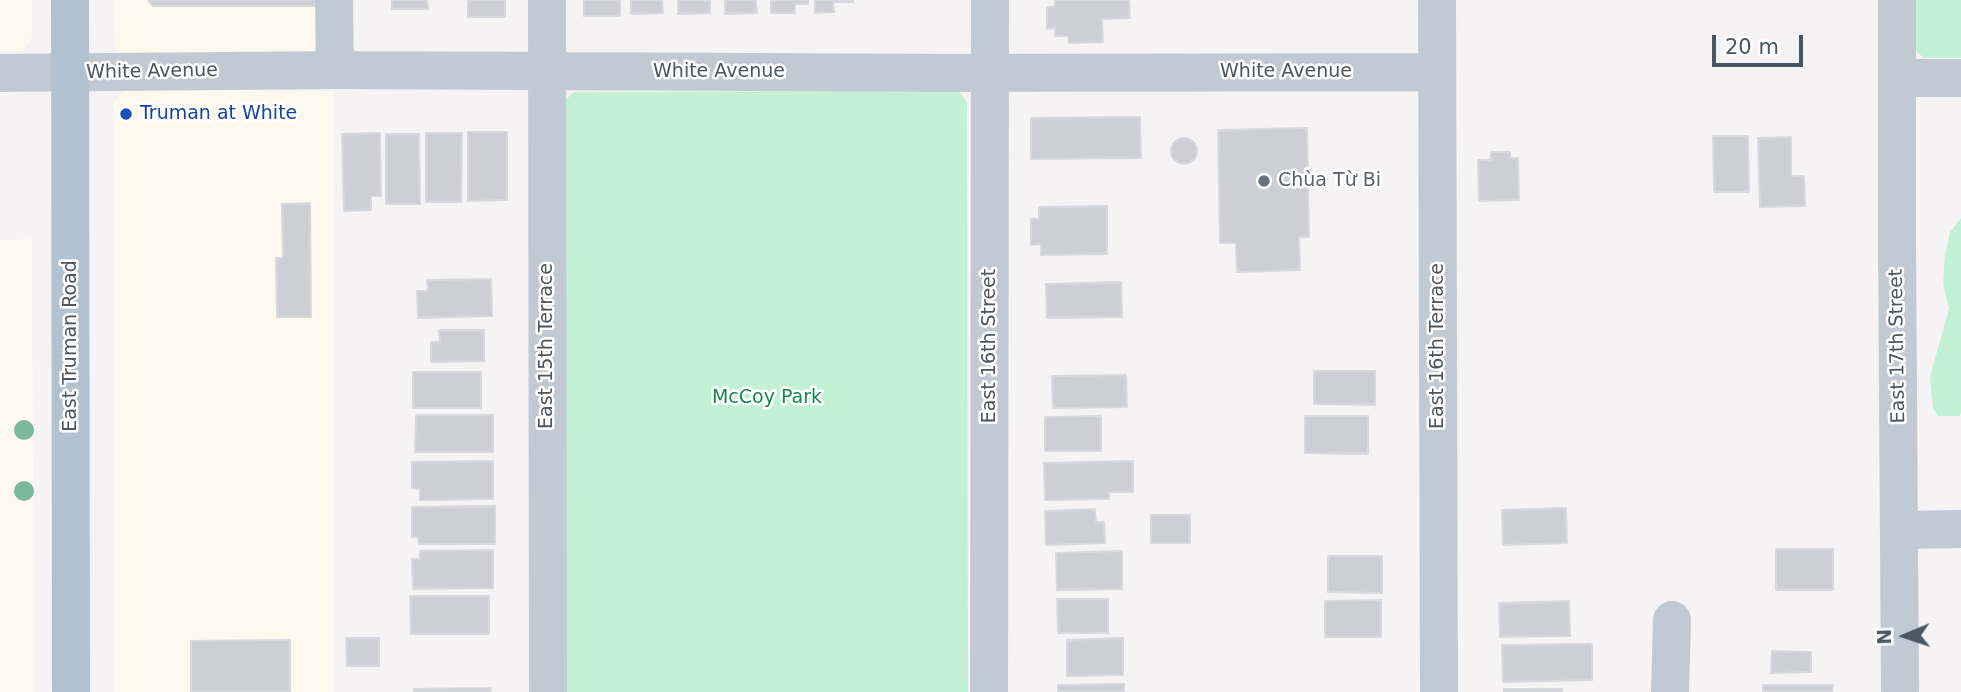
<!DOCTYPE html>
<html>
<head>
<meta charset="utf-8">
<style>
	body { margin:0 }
	#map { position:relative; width:1961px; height:692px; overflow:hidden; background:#f5f3f3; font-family:"DejaVu Sans",sans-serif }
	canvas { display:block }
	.north { position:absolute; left:1870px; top:601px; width:70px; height:70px; -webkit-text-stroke:5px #fff; paint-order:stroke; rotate:268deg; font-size:19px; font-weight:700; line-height:28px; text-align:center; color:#4a5661 }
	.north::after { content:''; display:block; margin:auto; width:24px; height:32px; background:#4a5661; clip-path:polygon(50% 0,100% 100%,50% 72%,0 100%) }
	.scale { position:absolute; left:1712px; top:35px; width:91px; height:32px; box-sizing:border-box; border:4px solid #4a5661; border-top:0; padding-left:9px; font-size:21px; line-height:24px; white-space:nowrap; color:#4a5661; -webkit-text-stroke:5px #fff; paint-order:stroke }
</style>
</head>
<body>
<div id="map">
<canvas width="1961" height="692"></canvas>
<div class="north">N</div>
<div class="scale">20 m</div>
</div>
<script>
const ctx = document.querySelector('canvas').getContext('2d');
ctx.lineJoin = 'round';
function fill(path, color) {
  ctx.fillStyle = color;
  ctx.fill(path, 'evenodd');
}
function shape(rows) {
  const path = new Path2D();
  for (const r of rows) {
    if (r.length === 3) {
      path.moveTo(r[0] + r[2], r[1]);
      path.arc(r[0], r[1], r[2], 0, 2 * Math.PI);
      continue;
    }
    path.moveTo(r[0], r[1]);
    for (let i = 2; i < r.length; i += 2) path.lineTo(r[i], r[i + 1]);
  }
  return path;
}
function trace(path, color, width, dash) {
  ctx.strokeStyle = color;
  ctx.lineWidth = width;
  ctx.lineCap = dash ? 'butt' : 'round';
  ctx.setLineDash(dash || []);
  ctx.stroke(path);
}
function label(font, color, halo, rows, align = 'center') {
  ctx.font = font + ' "DejaVu Sans",sans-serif';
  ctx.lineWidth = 5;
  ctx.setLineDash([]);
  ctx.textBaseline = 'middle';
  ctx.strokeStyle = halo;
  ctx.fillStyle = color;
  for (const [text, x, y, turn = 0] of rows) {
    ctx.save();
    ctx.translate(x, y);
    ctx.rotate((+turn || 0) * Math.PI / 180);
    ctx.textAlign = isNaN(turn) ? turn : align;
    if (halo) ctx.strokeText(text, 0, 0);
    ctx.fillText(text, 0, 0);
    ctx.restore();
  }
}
const commercial = shape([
	[0,0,32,0,32,37,24,51,0,51],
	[113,0,336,0,335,54,123,54,116,50,115,44],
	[127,88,334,91,334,692,114,692,114,101],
	[32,239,34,692,0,692,0,240]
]);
const green = shape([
	[1913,0,1961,0,1961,58,1924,58,1913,49],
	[958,91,967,102,968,692,567,692,564,101,574,92],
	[1961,218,1961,413,1959,416,1938,416,1933,408,1930,377,1949,309,1943,284,1945,256,1950,232]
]);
const building = shape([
	[148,0,319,0,319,6,153,6,148,0],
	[392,0,427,0,428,9,392,9,392,0],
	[468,0,505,0,505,17,468,17,468,0],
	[584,0,620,0,620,16,584,16,584,0],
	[631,0,662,0,663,13,631,14,631,0],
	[678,0,710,0,710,13,678,14,678,0],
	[725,0,756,0,757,13,725,14,725,0],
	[771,0,808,0,808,4,795,4,795,13,771,13,771,0],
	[815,0,853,0,853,2,833,2,834,12,815,13,815,0],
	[1055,0,1129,0,1130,18,1102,19,1103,42,1069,43,1068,36,1055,36,1055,28,1047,29,1047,7,1055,7,1055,0],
	[1140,117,1141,158,1031,159,1031,118,1140,117],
	[1307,128,1309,237,1299,237,1300,270,1237,272,1236,243,1220,243,1218,130,1307,128],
	[468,132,507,132,507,200,468,201,468,132],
	[380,133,381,196,371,196,371,210,344,211,342,134,380,133],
	[426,133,462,133,461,202,426,202,426,133],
	[386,134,419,134,420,204,386,204,386,134],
	[1713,136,1748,136,1749,192,1714,192,1713,136],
	[1791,137,1791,176,1804,176,1805,206,1760,207,1758,138,1791,137],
	[1184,151,13],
	[1491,152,1510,152,1510,158,1518,158,1519,200,1479,201,1478,160,1491,160,1491,152],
	[310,203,311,317,277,317,276,258,283,258,282,204,310,203],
	[1107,206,1107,254,1041,255,1041,244,1031,245,1031,219,1039,219,1039,207,1107,206],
	[491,279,492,316,418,318,417,291,428,291,427,280,491,279],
	[1121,282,1122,317,1047,318,1046,284,1121,282],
	[439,330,484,330,484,361,431,362,431,342,440,342,439,330],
	[1314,371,1375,371,1375,405,1314,404,1314,371],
	[413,372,481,372,481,408,413,408,413,372],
	[1126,375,1127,407,1053,408,1052,376,1126,375],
	[416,415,493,415,493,452,415,452,416,415],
	[1101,416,1101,451,1045,451,1045,417,1101,416],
	[1305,416,1368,416,1368,454,1305,453,1305,416],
	[493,461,493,499,420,500,420,489,412,488,412,462,493,461],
	[1133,461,1133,492,1109,492,1109,499,1045,500,1044,463,1133,461],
	[495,506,495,544,419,544,418,537,412,537,412,507,495,506],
	[1566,508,1567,543,1503,545,1502,510,1566,508],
	[1095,509,1096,522,1104,522,1105,543,1046,545,1045,511,1095,509],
	[1151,515,1190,515,1190,543,1151,543,1151,515],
	[1776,549,1833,549,1833,590,1776,590,1776,549],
	[493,550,493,588,413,589,412,559,420,559,420,551,493,550],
	[1122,551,1122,589,1057,590,1056,553,1122,551],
	[1328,556,1382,556,1382,593,1328,592,1328,556],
	[410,596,489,596,489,634,411,634,410,596],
	[1057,599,1108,599,1108,633,1058,633,1057,599],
	[1381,600,1381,637,1325,637,1325,601,1381,600],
	[1569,601,1570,636,1500,637,1499,603,1569,601],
	[346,638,379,638,379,666,347,666,346,638],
	[1123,638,1123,675,1067,676,1067,640,1123,638],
	[290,640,290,692,191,692,191,641,290,640],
	[1592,644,1592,680,1503,682,1502,645,1592,644],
	[1772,651,1811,652,1811,672,1771,673,1772,651],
	[1124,684,1124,692,1058,692,1058,685,1124,684],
	[1763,685,1833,685,1832,692,1763,692,1763,685],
	[490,688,491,692,414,692,414,689,490,688],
	[1504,689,1562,689,1562,692,1504,692,1504,689]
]);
const minor = shape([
	[334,0,335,70],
	[547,0,548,692],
	[1437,0,1439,692],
	[1897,0,1897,242,1900,692],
	[0,73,335,70,956,73,1437,72],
	[1897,78,1961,78],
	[1900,530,1961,529],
	[989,692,990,0],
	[1670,692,1672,620]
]);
const major = shape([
	[70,0,71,692]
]);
const trees = [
	[24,430],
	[24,491]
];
const markers = [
	[126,114,7,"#1a4fb4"],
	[1264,181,7,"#6b7280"]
];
const streetNames = [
	["White Avenue",152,72,-1],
	["White Avenue",719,72],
	["White Avenue",1286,72],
	["East Truman Road",71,346,-90],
	["East 15th Terrace",547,346,-90],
	["East 16th Street",990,346,-90],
	["East 16th Terrace",1438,346,-90],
	["East 17th Street",1898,346,-91]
];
const transitNames = [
	["Truman at White",140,114]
];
const worshipNames = [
	["Chùa Từ Bi",1278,181]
];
const parkNames = [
	["McCoy Park",767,398]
];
fill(commercial, '#fdf9ef');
fill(green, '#c3f1d5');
fill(building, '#cdcfd5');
trace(building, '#d7d9de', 2);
trace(minor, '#c1cad2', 38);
trace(major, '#b3c2d1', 38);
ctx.fillStyle = '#7bb799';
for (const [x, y] of trees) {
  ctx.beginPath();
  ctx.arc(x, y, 10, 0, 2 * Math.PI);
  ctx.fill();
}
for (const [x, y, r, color] of markers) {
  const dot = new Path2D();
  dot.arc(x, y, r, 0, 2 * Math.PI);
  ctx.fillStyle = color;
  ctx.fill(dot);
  trace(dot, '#fff', 2.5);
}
label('19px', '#4a5661', '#fff', streetNames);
label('19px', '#164399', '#fff', transitNames, 'left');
label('19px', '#5b616d', '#fff', worshipNames, 'left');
label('19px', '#17864f', '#fff', parkNames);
</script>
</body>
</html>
